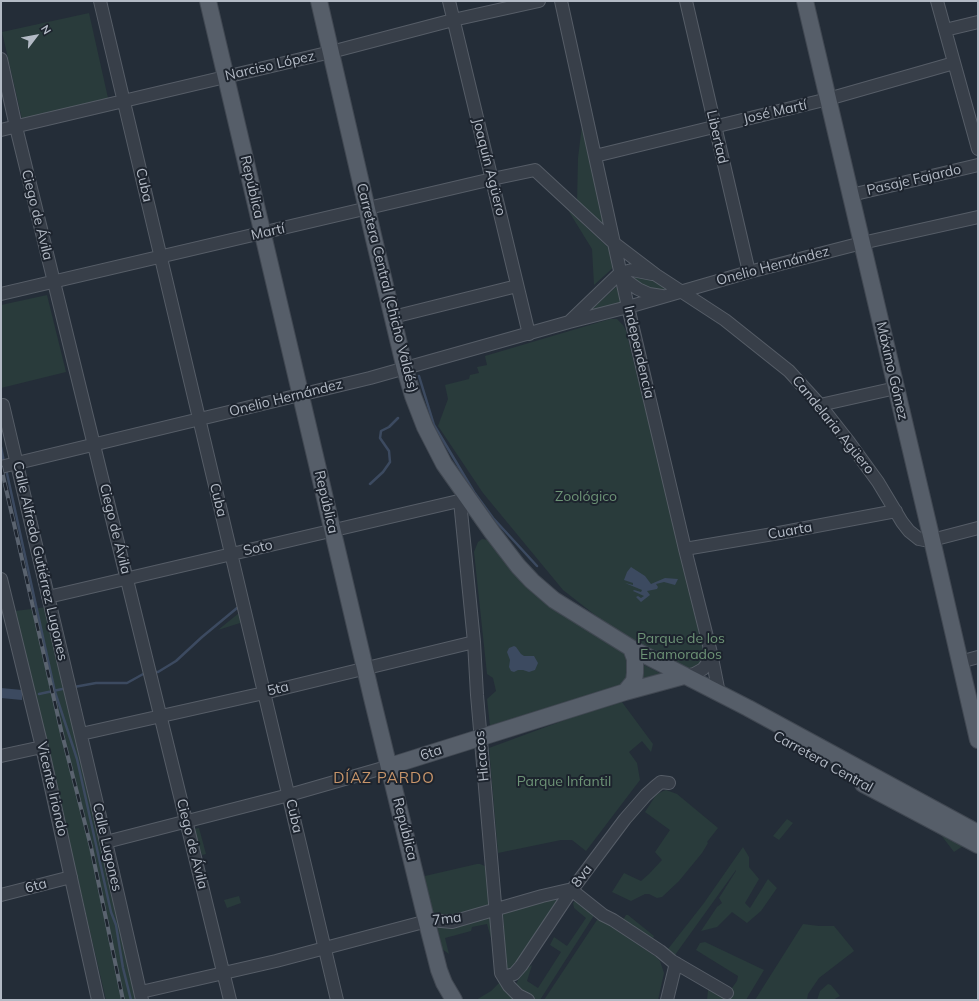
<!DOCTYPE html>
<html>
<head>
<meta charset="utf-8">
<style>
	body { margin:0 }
	#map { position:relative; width:979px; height:1001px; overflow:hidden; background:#242d38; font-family:Mulish,sans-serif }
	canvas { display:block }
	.frame { position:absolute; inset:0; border:2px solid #b3bac5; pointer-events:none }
	.north { position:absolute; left:16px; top:16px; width:40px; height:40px; -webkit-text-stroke:3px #1d242e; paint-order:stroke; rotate:58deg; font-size:11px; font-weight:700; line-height:16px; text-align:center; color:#b3bac5 }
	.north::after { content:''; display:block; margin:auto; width:14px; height:18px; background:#b3bac5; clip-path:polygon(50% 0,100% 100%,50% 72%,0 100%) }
</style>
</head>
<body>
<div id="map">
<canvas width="979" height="1001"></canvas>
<div class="frame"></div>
<div class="north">N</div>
</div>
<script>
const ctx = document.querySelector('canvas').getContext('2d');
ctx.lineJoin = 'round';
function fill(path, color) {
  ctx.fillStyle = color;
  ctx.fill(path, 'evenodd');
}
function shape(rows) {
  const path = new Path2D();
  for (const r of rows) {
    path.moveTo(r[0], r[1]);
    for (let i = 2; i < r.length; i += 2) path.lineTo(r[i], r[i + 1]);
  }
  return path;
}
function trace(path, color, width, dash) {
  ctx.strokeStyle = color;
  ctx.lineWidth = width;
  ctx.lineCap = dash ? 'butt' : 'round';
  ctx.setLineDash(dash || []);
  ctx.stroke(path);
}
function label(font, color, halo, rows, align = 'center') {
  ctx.font = font + ' Mulish,sans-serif';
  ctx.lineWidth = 4;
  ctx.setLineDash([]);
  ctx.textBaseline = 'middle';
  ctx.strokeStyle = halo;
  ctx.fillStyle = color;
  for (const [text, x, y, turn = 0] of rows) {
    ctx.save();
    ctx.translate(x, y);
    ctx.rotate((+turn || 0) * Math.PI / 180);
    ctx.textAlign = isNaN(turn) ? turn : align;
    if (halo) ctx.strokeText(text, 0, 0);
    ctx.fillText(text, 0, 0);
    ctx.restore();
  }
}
const green = shape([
	[89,13,108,98,22,119,2,32],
	[582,125,589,156,607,229,577,203,578,158],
	[568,210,612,251,615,266,594,285,592,249],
	[633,277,655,279,671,289,658,291,647,290,633,281],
	[616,287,619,287,623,303,589,312],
	[47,295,66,372,1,388,1,305],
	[610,319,617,319,623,325,626,331,696,614,705,658,693,672,644,650,595,615,563,590,483,493,438,426,448,399,445,385,469,379,470,375,479,373,477,367,487,365,485,356],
	[482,539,488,540,526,586,548,604,627,654,628,670,625,679,619,686,490,726,487,699,496,691,493,678,487,674,474,552,478,542],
	[47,607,138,1000,106,1000,15,611],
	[239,613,241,621,240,623,218,630],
	[640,663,658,672,660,674,636,683],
	[619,698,653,744,651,752,642,741,629,752,637,763,640,780,586,851,572,840,561,840,498,853,489,748,573,717],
	[666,790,677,794,718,828,707,842,708,843,702,853,679,881,662,897,657,898,649,894,645,894,631,901,612,892,624,873,641,881,649,874,662,860,655,852,670,830,645,812,656,795,663,791],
	[787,819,793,823,779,840,773,836],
	[199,828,206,854,202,855,194,829],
	[938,831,966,844,954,852],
	[743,847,749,857,749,867,759,879,745,903,750,908,768,879,777,888,761,911,747,923,732,912,717,927,701,931,717,907,722,903,719,898,736,871,736,870,675,955,673,955,623,920,626,915,628,915,654,936,653,938,668,949,704,903],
	[477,864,480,864,487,867,490,904,486,908,449,918,433,915,424,878,425,876],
	[239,896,241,903,227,908,224,900],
	[558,897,560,899,517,967,509,970,506,966,503,912],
	[575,901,593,915,593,917,540,1000,533,1000,516,985,518,980,526,969,532,965,527,981,538,988,561,952,550,945,554,937,567,946,586,918,574,908,573,903],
	[487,917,491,917,493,933,491,938,487,924,472,927,471,931,445,938,449,954,442,949,439,933,436,928,437,925],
	[600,919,655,956,660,961,664,973,658,1000,544,1000,597,920],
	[803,924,819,926,834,926,852,948,854,951,819,978,808,994,807,1000,755,1000],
	[705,942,764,970,746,1000,707,1000,708,990,706,984,728,990,732,988,737,981,738,976,696,950,700,943],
	[502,980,524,1000,476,1000,491,991],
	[828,984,831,985,840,996,833,1000,817,1000,820,991]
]);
const water = shape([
	[631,567,645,576,651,584,665,578,678,579,675,585,664,582,656,584,658,587,657,589,647,591,650,595,641,602,636,597,638,596,641,598,644,596,633,591,634,590,641,592,642,590,625,583,633,585,633,583,624,580,627,572],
	[514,646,516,647,521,654,524,656,534,656,538,663,535,670,529,672,523,670,518,670,514,672,511,671,509,667,510,660,507,652,509,648],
	[1,688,22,690,22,700,1,698]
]);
const stream = shape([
	[419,376,434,425,474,492,493,518,537,566],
	[1,447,4,462],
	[6,469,55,692,77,759,111,912,116,925,123,968,131,1000],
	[370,484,383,472,390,462,389,451,380,438,381,431,389,427,398,418],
	[154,672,158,672,176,661,202,637,237,608],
	[74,687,96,683,127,683,145,673],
	[39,694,67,688]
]);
const minor = shape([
	[100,1,337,1000],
	[449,1,529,334],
	[561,1,628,307,685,549,711,653,719,693],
	[686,1,749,272],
	[937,1,978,149],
	[945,30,978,22],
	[1,59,16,127,230,1000],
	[1,130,331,52,453,20,539,1],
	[595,156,828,99,954,63],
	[851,195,978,165],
	[621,277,638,289,649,294,662,296],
	[1,294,492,179,535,170,614,243,656,275,725,320,789,371,820,405,849,442,878,482,902,522,909,531,919,539,924,540,932,540,978,528],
	[393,317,517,286],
	[570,321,620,273,632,270,652,274],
	[3,405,106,842,142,1000],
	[820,405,896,388],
	[1,467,370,378,569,322,628,307,749,272,862,243,978,217],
	[460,501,474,642,477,695,501,973,509,986,518,995,528,1000],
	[685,549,779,533,896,511],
	[1,579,42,747,98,1000],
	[48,597,467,499],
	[960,662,978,657],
	[684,676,694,674,703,669,709,661,711,653],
	[81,734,264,693,474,642],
	[1,756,42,747],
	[106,842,289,795,390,766],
	[1,895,71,877],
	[504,977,514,974,521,966,571,891,625,819,646,795,656,786,661,782,669,783],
	[141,992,276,961,431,920,452,922,542,896,568,890,574,892,603,915,613,920,660,951,672,961,727,993],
	[667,1000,676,963]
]);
const major = shape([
	[208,1,372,698,426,919,439,970,444,983,454,1000],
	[319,1,373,235,405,369,413,396,425,427,444,464,492,532,518,566,532,581,554,600,631,648,748,708,978,833],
	[805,1,932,540,978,740],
	[625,692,634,681,635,673,635,659,631,648],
	[390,766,625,692,684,676],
	[863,784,978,845]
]);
const rail = shape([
	[1,467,62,734,91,847,123,1000]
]);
const streetNames = [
	["Narciso López",270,66,-13],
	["José Martí",775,112,-13],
	["Libertad",717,137,77],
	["Joaquín Agüero",489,167,76],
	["Pasaje Fajardo",914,180,-13],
	["Cuba",144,185,77],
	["República",252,187,77],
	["Ciego de Ávila",37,215,76],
	["Martí",268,232,-13],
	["Onelio Hernández",773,266,-15],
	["Carretera Central (Chicho Valdés)",387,288,76],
	["Independencia",639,352,77],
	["Máximo Gómez",892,371,77],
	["Onelio Hernández",286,398,-14],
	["Candelaria Agüero",833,425,51],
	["Cuba",218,500,76],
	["República",326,502,77],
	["Ciego de Ávila",115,529,76],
	["Cuarta",790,531,-10],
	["Soto",258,548,-13],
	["Calle Alfredo Gutiérrez Lugones",40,561,77],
	["5ta",278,689,-13],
	["6ta",431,753,-18],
	["Hicacos",482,756,-95],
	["Carretera Central",823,762,29],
	["Vicente Iriondo",52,789,77],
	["Cuba",294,816,77],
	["República",405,829,76],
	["Ciego de Ávila",192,844,76],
	["Calle Lugones",107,847,77],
	["8va",582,876,-53],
	["6ta",36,886,-15],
	["7ma",447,919,-7]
];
const parkNames = [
	["Zoológico",586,497],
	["Parque de los",681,639],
	["Enamorados",681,655],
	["Parque Infantil",564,782]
];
const neighbourhoodNames = [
	["DÍAZ PARDO",384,778]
];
fill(green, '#293b3b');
fill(water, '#3c4a60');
trace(stream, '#3c4a60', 2.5);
trace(minor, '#565d67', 14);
trace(major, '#414852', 18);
trace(minor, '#383f49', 12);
trace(major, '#565e69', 16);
trace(rail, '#5a636f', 4);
trace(rail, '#1d242e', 2.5, [8]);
label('14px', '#b3bac5', '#1d242e', streetNames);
label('14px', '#6d9376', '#1d242e', parkNames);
ctx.letterSpacing = '1px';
label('15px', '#c8956a', '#1d242e', neighbourhoodNames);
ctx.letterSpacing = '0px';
</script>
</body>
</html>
